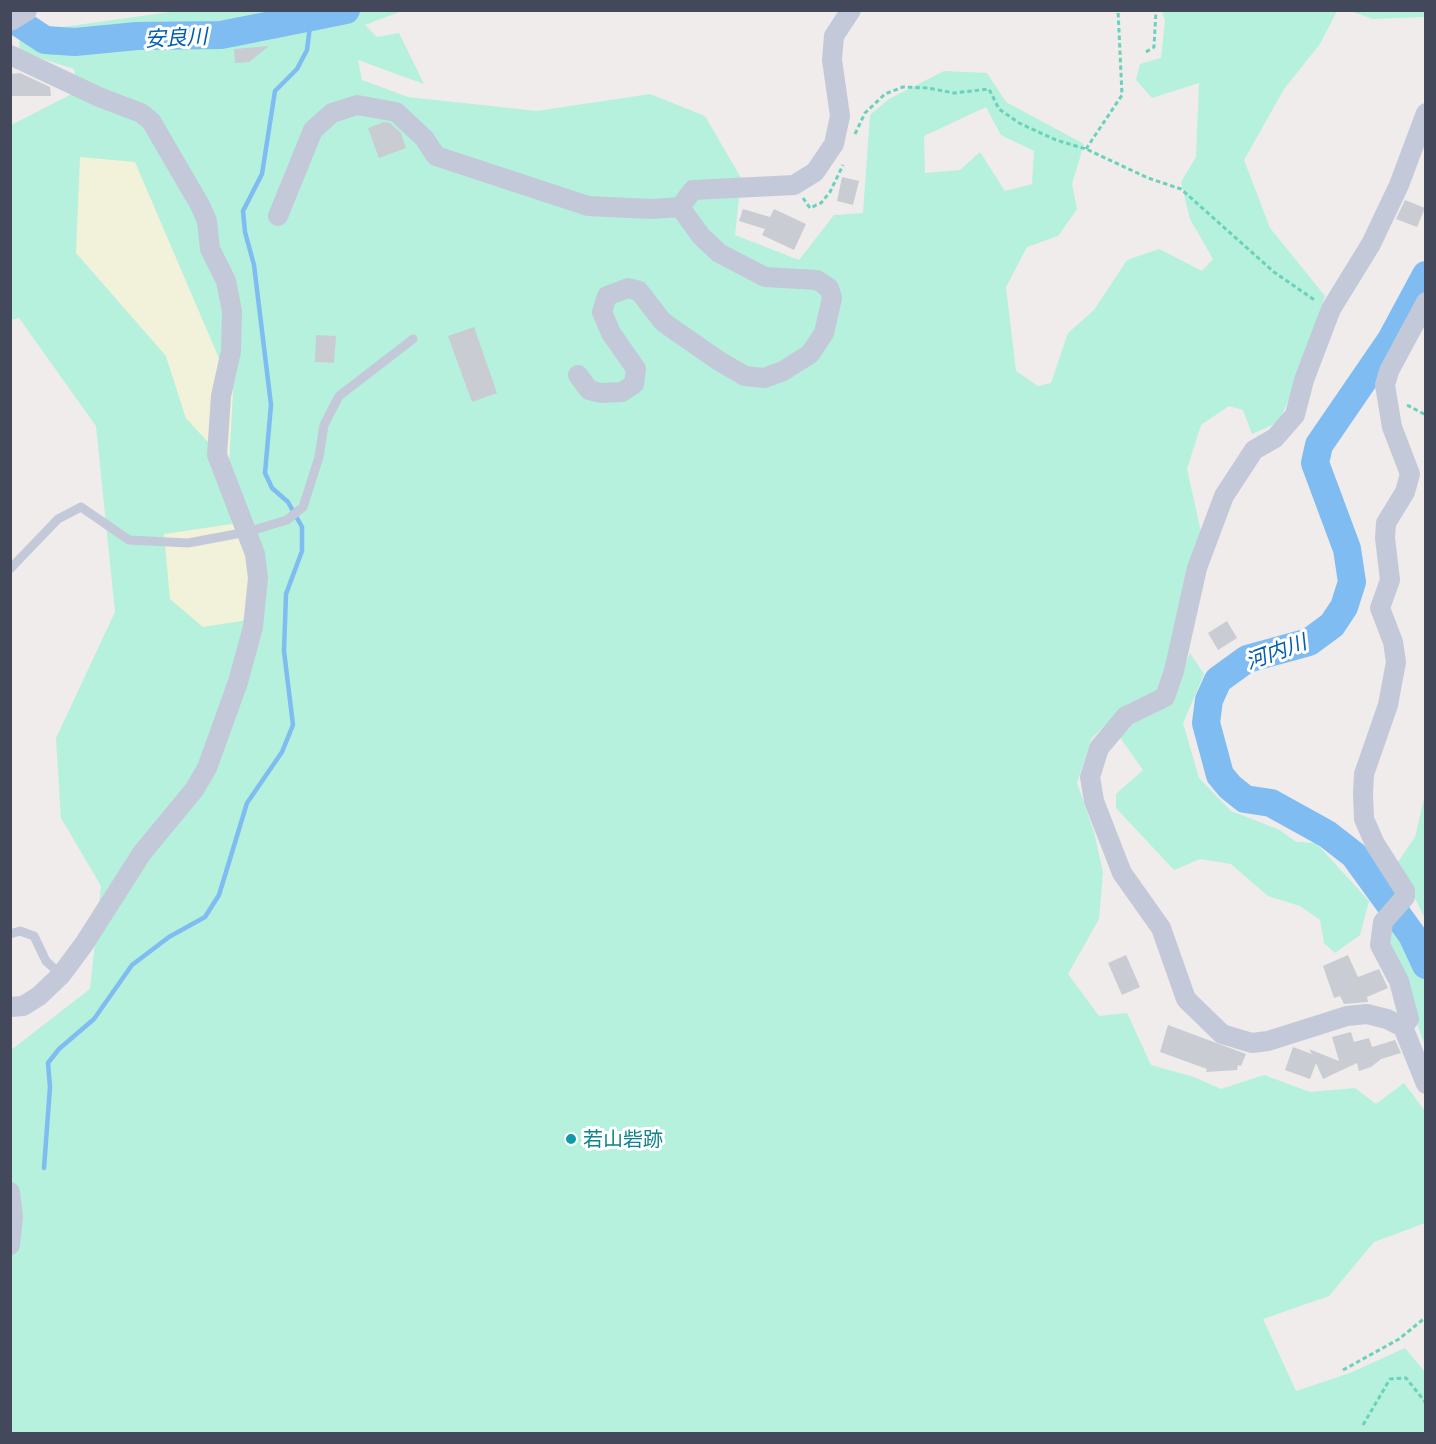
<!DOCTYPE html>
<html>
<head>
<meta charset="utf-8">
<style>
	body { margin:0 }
	#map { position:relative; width:1436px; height:1444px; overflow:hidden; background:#efeceb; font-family:"Exo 2",sans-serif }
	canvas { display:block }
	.frame { position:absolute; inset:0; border:12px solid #43495a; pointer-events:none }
</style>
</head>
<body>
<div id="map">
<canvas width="1436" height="1444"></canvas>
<div class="frame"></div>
</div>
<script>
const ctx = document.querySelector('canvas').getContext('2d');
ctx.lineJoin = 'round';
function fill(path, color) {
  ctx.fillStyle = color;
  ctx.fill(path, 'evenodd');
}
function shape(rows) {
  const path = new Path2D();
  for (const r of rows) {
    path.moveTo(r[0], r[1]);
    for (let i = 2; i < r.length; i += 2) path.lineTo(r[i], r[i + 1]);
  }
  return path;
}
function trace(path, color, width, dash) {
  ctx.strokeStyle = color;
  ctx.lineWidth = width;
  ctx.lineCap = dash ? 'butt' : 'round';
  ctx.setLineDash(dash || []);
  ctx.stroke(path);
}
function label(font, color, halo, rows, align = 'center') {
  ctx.font = font + ' "Exo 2","Noto Sans JP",sans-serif';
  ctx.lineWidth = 6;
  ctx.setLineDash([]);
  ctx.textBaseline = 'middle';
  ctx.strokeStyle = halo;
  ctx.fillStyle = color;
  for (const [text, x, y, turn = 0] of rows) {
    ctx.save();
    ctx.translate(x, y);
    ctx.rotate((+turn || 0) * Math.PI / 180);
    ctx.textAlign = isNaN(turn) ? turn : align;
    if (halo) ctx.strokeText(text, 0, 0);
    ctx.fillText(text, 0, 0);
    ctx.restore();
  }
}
const green = shape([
	[177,11,277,11,284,29,358,11,402,11,365,25,377,37,399,33,424,84,358,60,362,80,408,97,537,111,650,94,705,116,741,178,735,235,799,260,834,215,863,213,870,115,889,99,944,71,987,73,1006,102,1084,144,1072,184,1077,209,1058,236,1027,247,1006,287,1016,371,1038,386,1051,383,1068,333,1094,310,1127,260,1159,249,1202,271,1213,259,1190,219,1181,182,1196,157,1199,83,1152,98,1136,80,1140,64,1161,58,1165,21,1162,11,1337,11,1320,44,1284,89,1244,160,1270,228,1325,296,1290,397,1279,422,1252,434,1243,410,1229,406,1201,425,1187,469,1201,532,1160,689,1127,704,1091,739,1077,783,1094,832,1103,872,1099,919,1068,974,1099,1016,1127,1013,1151,1065,1194,1077,1221,1089,1264,1075,1310,1092,1355,1088,1376,1104,1404,1083,1425,1111,1425,1223,1374,1242,1329,1296,1263,1319,1296,1391,1350,1373,1405,1348,1425,1372,1425,1433,11,1433,11,1050,90,989,101,886,61,818,56,738,115,612,96,426,19,318,11,320,11,125,78,91,74,69,19,51,20,33],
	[986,107,1001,135,1034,151,1032,184,1005,191,980,152,960,170,925,173,924,136],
	[166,356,229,464,186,418],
	[1350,11,1425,11,1425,17,1373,19],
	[1190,653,1204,674,1183,723,1199,778,1231,811,1280,830,1296,842,1316,843,1369,901,1360,935,1335,953,1324,943,1320,920,1300,906,1268,896,1231,864,1200,859,1174,870,1116,808,1116,794,1143,770,1119,736,1135,720,1170,703],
	[1425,794,1425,919,1398,862,1415,837],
	[1391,928,1411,947,1425,980,1425,1046,1388,942]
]);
const sand = shape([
	[80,157,135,162,233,391,229,465,186,418,166,356,76,253],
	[252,521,248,620,203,627,170,599,164,534]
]);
const stream = shape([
	[44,1168,50,1087,48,1063,59,1049,94,1019,132,965,169,937,205,917,219,895,247,803,282,752,293,725,284,651,286,594,302,551,302,527,288,502,272,488,265,473,271,405,254,265,245,232,243,211,262,174,275,91,297,69,307,50,311,18]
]);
const river = shape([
	[10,17,45,40,75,42,137,36,221,35,346,10],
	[1426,275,1391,340,1319,445,1315,463,1347,549,1352,582,1344,607,1332,625,1309,642,1247,659,1218,680,1209,700,1206,723,1220,775,1230,787,1245,799,1271,803,1327,834,1354,855,1412,935,1426,965]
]);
const building = shape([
	[269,46,249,62,235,63,234,49],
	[20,73,50,87,51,96,10,96,10,74],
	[384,122,390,123,401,133,406,148,379,158,368,128],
	[842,177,859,181,853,205,837,201],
	[1405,200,1425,208,1417,227,1396,219],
	[743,209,770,217,774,209,806,224,794,250,762,235,765,229,739,221],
	[474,327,497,393,472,402,448,336],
	[316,335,336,336,334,363,315,362],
	[1227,621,1237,638,1218,650,1208,633],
	[1126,955,1140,987,1122,995,1108,963],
	[1348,955,1358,977,1379,969,1388,988,1367,997,1368,1002,1344,1004,1340,996,1334,998,1323,966],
	[1168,1025,1246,1054,1241,1066,1238,1065,1237,1070,1206,1072,1207,1069,1160,1052],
	[1351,1032,1354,1042,1369,1038,1372,1047,1395,1040,1401,1053,1381,1059,1371,1067,1359,1071,1357,1063,1323,1079,1316,1063,1310,1079,1285,1070,1293,1047,1312,1054,1309,1049,1339,1061,1332,1037]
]);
const path = shape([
	[1146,52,1154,47,1156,10],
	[855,134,865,113,885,94,903,87,928,88,954,93,989,89,999,109,1019,123,1056,140,1086,149,1148,178,1181,189,1274,272,1316,301],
	[1086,149,1122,95,1118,10],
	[803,198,810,208,821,203,830,192,843,165],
	[1407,405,1426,415],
	[1343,1370,1399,1339,1426,1317],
	[1363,1425,1390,1379,1406,1378,1426,1403]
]);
const service = shape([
	[10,569,58,519,81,507,129,540,188,543,247,532,287,520,303,507,319,457,324,425,339,396,413,339],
	[10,934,20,931,34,936,46,961,61,975]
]);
const minor = shape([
	[10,55,99,97,141,113,151,121,200,205,207,221,210,249,226,281,232,311,231,351,221,396,217,455,255,554,258,578,253,627,238,682,207,768,194,790,142,853,84,944,61,975,39,996,23,1006,10,1007],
	[1426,113,1399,185,1371,244,1331,309,1304,380,1295,415,1275,438,1254,450,1224,496,1197,568,1174,671,1165,697,1126,716,1099,748,1090,777,1094,801,1122,873,1161,928,1186,999,1222,1034,1252,1043,1268,1041,1347,1016,1367,1014,1387,1019,1403,1027,1426,1084],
	[278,216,313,130,332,113,357,105,396,112,424,138,436,156,588,206,652,209,680,207,693,190,794,185,815,172,834,144,840,116,832,60,834,36,851,10],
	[578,375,589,390,601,393,622,392,634,384,636,369,611,333,602,312,607,296,628,288,639,291,663,322,719,361,745,376,764,378,783,371,810,354,824,333,832,298,829,288,817,280,765,277,719,253,701,236,680,207],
	[1403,1027,1409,1019,1399,981,1380,945,1383,922,1405,897,1405,891,1375,844,1364,819,1363,793,1364,774,1388,705,1396,662,1393,642,1380,608,1390,580,1385,538,1386,523,1405,492,1410,474,1392,427,1385,385,1389,371,1426,302],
	[10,1192,13,1217,10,1245]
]);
const tertiary = shape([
	[10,19,25,10]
]);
const markers = [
	[571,1139,6,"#0f9aa8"]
];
const cultureNames = [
	["若山砦跡",583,1139]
];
const waterNames = [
	["安良川",176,38,-3],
	["河内川",1276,652,-20]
];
fill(green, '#b5f1dc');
fill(sand, '#f2f1da');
trace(stream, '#7ebcf2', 4.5);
trace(river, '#7ebcf2', 28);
fill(building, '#caccd4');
trace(path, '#6ad2ba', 3, [4.5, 3]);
trace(service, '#c3c9d8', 9);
trace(minor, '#c3c9d8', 20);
trace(tertiary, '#c3c9d8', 24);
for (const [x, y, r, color] of markers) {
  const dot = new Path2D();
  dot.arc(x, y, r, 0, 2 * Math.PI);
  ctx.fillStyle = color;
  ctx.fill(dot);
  trace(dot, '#fff', 2);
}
label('20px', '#0d838f', '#fff', cultureNames, 'left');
label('italic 21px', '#015daf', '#fff', waterNames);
</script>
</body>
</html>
